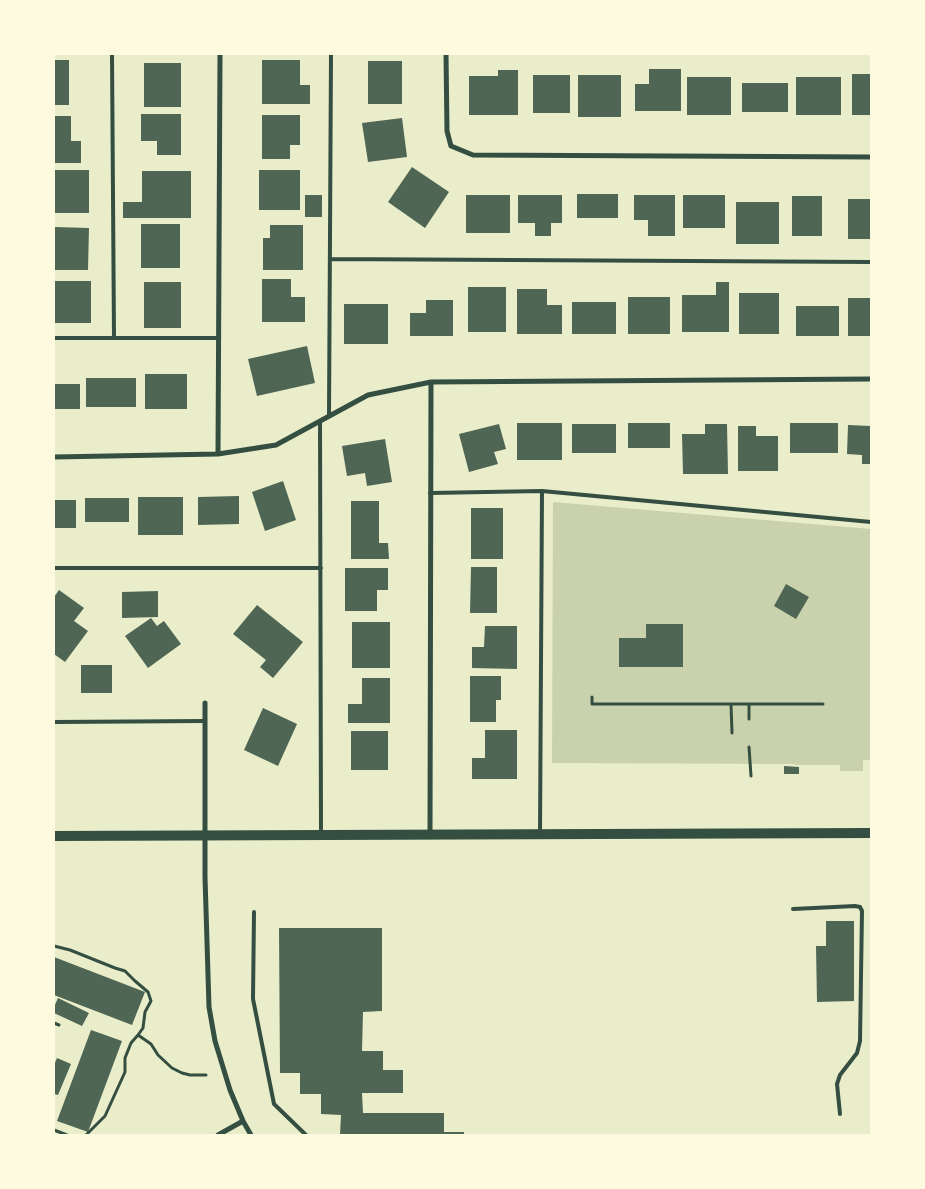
<!DOCTYPE html>
<html>
<head>
<meta charset="utf-8">
<style>
	body { margin:0 }
	#map { position:relative; width:925px; height:1189px; overflow:hidden; background:#e9edc9; font-family:"Alegreya Sans",sans-serif }
	canvas { display:block }
	.frame { position:absolute; inset:0; border:55px solid #fefae0; pointer-events:none }
</style>
</head>
<body>
<div id="map">
<canvas width="925" height="1189"></canvas>
<div class="frame"></div>
</div>
<script>
const ctx = document.querySelector('canvas').getContext('2d');
ctx.lineJoin = 'round';
function fill(path, color) {
  ctx.fillStyle = color;
  ctx.fill(path, 'evenodd');
}
function shape(rows) {
  const path = new Path2D();
  for (const r of rows) {
    path.moveTo(r[0], r[1]);
    for (let i = 2; i < r.length; i += 2) path.lineTo(r[i], r[i + 1]);
  }
  return path;
}
function trace(path, color, width, dash) {
  ctx.strokeStyle = color;
  ctx.lineWidth = width;
  ctx.lineCap = dash ? 'butt' : 'round';
  ctx.setLineDash(dash || []);
  ctx.stroke(path);
}
const green = shape([
	[553,502,871,529,871,760,863,760,863,771,840,771,840,765,795,765,795,764,552,763]
]);
const building = shape([
	[54,60,69,60,69,105,54,105],
	[262,60,300,60,300,85,310,85,310,104,262,104],
	[368,61,402,61,402,104,368,104],
	[144,63,181,63,181,107,144,107],
	[649,69,681,69,681,111,635,111,635,84,649,84],
	[498,70,518,70,518,115,469,115,469,76,498,76],
	[852,74,871,74,871,115,852,115],
	[533,75,570,75,570,113,533,113],
	[578,75,621,75,621,117,578,117],
	[687,77,731,77,731,115,687,115],
	[796,77,841,77,841,115,796,115],
	[742,83,788,83,788,112,742,112],
	[141,114,181,114,181,155,157,155,157,141,141,141],
	[262,115,300,115,300,145,290,145,290,159,262,159],
	[54,116,71,116,71,141,81,141,81,163,54,163],
	[402,118,407,157,368,162,362,123],
	[412,167,449,192,425,228,388,202],
	[54,170,89,170,89,213,55,213],
	[259,170,300,170,300,210,259,210],
	[142,171,191,171,191,218,123,218,123,202,142,202],
	[577,194,618,194,618,218,577,218],
	[305,195,322,195,322,217,305,217],
	[466,195,510,195,510,233,466,233],
	[518,195,562,195,562,223,551,223,551,236,535,236,535,223,518,223],
	[634,195,675,195,675,236,648,236,648,220,634,220],
	[683,195,725,195,725,228,683,228],
	[792,196,822,196,822,236,792,236],
	[848,199,871,199,871,239,848,239],
	[736,202,779,202,779,244,736,244],
	[141,224,180,224,180,268,141,268],
	[270,225,303,225,303,270,263,270,263,238,270,238],
	[55,227,89,228,88,270,54,270],
	[262,279,291,279,291,297,305,297,305,322,262,322],
	[55,281,91,281,91,323,54,323],
	[144,282,181,282,181,328,144,328],
	[716,282,729,282,729,332,682,332,682,295,716,295],
	[468,287,506,287,506,332,468,332],
	[517,289,547,289,547,305,562,305,562,334,517,334],
	[739,293,779,293,779,334,739,334],
	[628,297,670,297,670,334,628,334],
	[848,298,871,298,871,336,848,336],
	[426,300,453,300,453,336,410,336,410,313,426,313],
	[572,302,616,302,616,334,572,334],
	[344,304,388,304,388,344,344,344],
	[796,306,839,306,839,336,796,336],
	[307,346,315,383,257,396,248,359],
	[145,374,187,374,187,409,145,409],
	[86,378,136,378,136,407,86,407],
	[54,384,80,384,80,409,54,409],
	[517,423,562,423,562,460,517,460],
	[628,423,670,423,670,448,628,448],
	[790,423,838,423,838,453,790,453],
	[499,424,506,449,494,452,498,464,469,472,459,434],
	[572,424,616,424,616,453,572,453],
	[705,424,727,424,728,474,683,474,682,434,705,434],
	[848,425,871,426,871,464,862,464,862,455,847,454],
	[738,426,756,426,756,436,778,436,778,471,738,471],
	[385,439,392,482,367,486,365,473,347,476,342,446],
	[283,481,296,520,265,531,252,492],
	[239,496,239,524,198,525,198,497],
	[138,497,183,497,183,535,138,535],
	[85,498,129,498,129,522,85,522],
	[54,500,76,500,76,528,54,528],
	[351,501,379,501,379,543,388,543,389,559,351,559],
	[471,508,503,508,503,559,471,559],
	[471,567,497,567,497,613,470,613],
	[345,568,388,568,388,590,377,590,377,611,345,611],
	[786,584,809,597,796,619,774,606],
	[59,590,84,608,74,621,88,631,65,662,54,654,54,597],
	[158,591,158,617,122,618,122,592],
	[257,605,303,642,273,678,260,667,266,660,233,634],
	[151,618,157,626,164,621,181,644,148,668,125,636],
	[352,622,390,622,390,668,352,668],
	[646,624,683,624,683,667,619,667,619,638,646,638],
	[485,626,517,626,517,669,472,668,472,647,484,647],
	[81,665,112,665,112,693,81,693],
	[470,676,501,676,501,700,496,700,496,722,470,722],
	[362,678,390,678,390,723,348,723,348,704,362,704],
	[263,708,297,724,278,766,244,750],
	[485,730,517,730,517,779,472,779,472,758,485,758],
	[351,731,388,731,388,770,351,770],
	[784,766,799,767,799,774,784,774],
	[826,921,854,921,854,1001,817,1002,816,946,826,946],
	[279,928,382,928,382,1011,363,1012,362,1051,383,1051,383,1070,403,1070,403,1093,362,1093,363,1113,444,1113,444,1132,464,1132,464,1135,362,1135,362,1134,340,1134,341,1115,321,1114,321,1094,300,1094,300,1073,280,1073],
	[54,957,145,992,132,1025,54,995],
	[58,998,89,1013,82,1026,54,1013,54,1007],
	[91,1030,122,1041,88,1132,57,1121],
	[57,1058,71,1064,58,1095,54,1094,54,1065]
]);
const path = shape([
	[592,697,592,704,823,704],
	[731,704,732,733],
	[749,704,749,719],
	[749,747,751,776],
	[54,946,70,950,115,968,125,971,135,981,148,992,151,1001,145,1012,143,1028,138,1035],
	[54,1023,59,1025],
	[54,1130,67,1135],
	[86,1135,105,1116,125,1072,125,1058,131,1043,138,1035,151,1044,158,1055,172,1068,182,1073,190,1075,206,1075]
]);
const service = shape([
	[112,54,114,338],
	[330,259,871,262],
	[54,338,219,338],
	[329,416,331,54],
	[320,421,321,835],
	[430,493,542,491,871,522],
	[54,568,321,568],
	[54,722,205,721],
	[540,834,542,491],
	[793,909,855,906,860,907,862,911,860,1041,857,1053,840,1075,837,1084,840,1114],
	[254,912,253,999,274,1104,306,1135]
]);
const minor = shape([
	[446,54,447,131,451,146,473,155,871,157],
	[218,454,220,54],
	[54,457,218,454,276,445,368,395,431,382,871,379],
	[205,703,205,877,209,1007,215,1041,230,1090,243,1121,251,1135],
	[430,835,431,382],
	[218,1135,243,1121]
]);
const secondary = shape([
	[54,836,871,833]
]);
fill(green, '#cad2ad');
fill(building, '#4f6655');
trace(path, '#344e41', 3);
trace(service, '#344e41', 4);
trace(minor, '#344e41', 5);
trace(secondary, '#344e41', 10);
</script>
</body>
</html>
